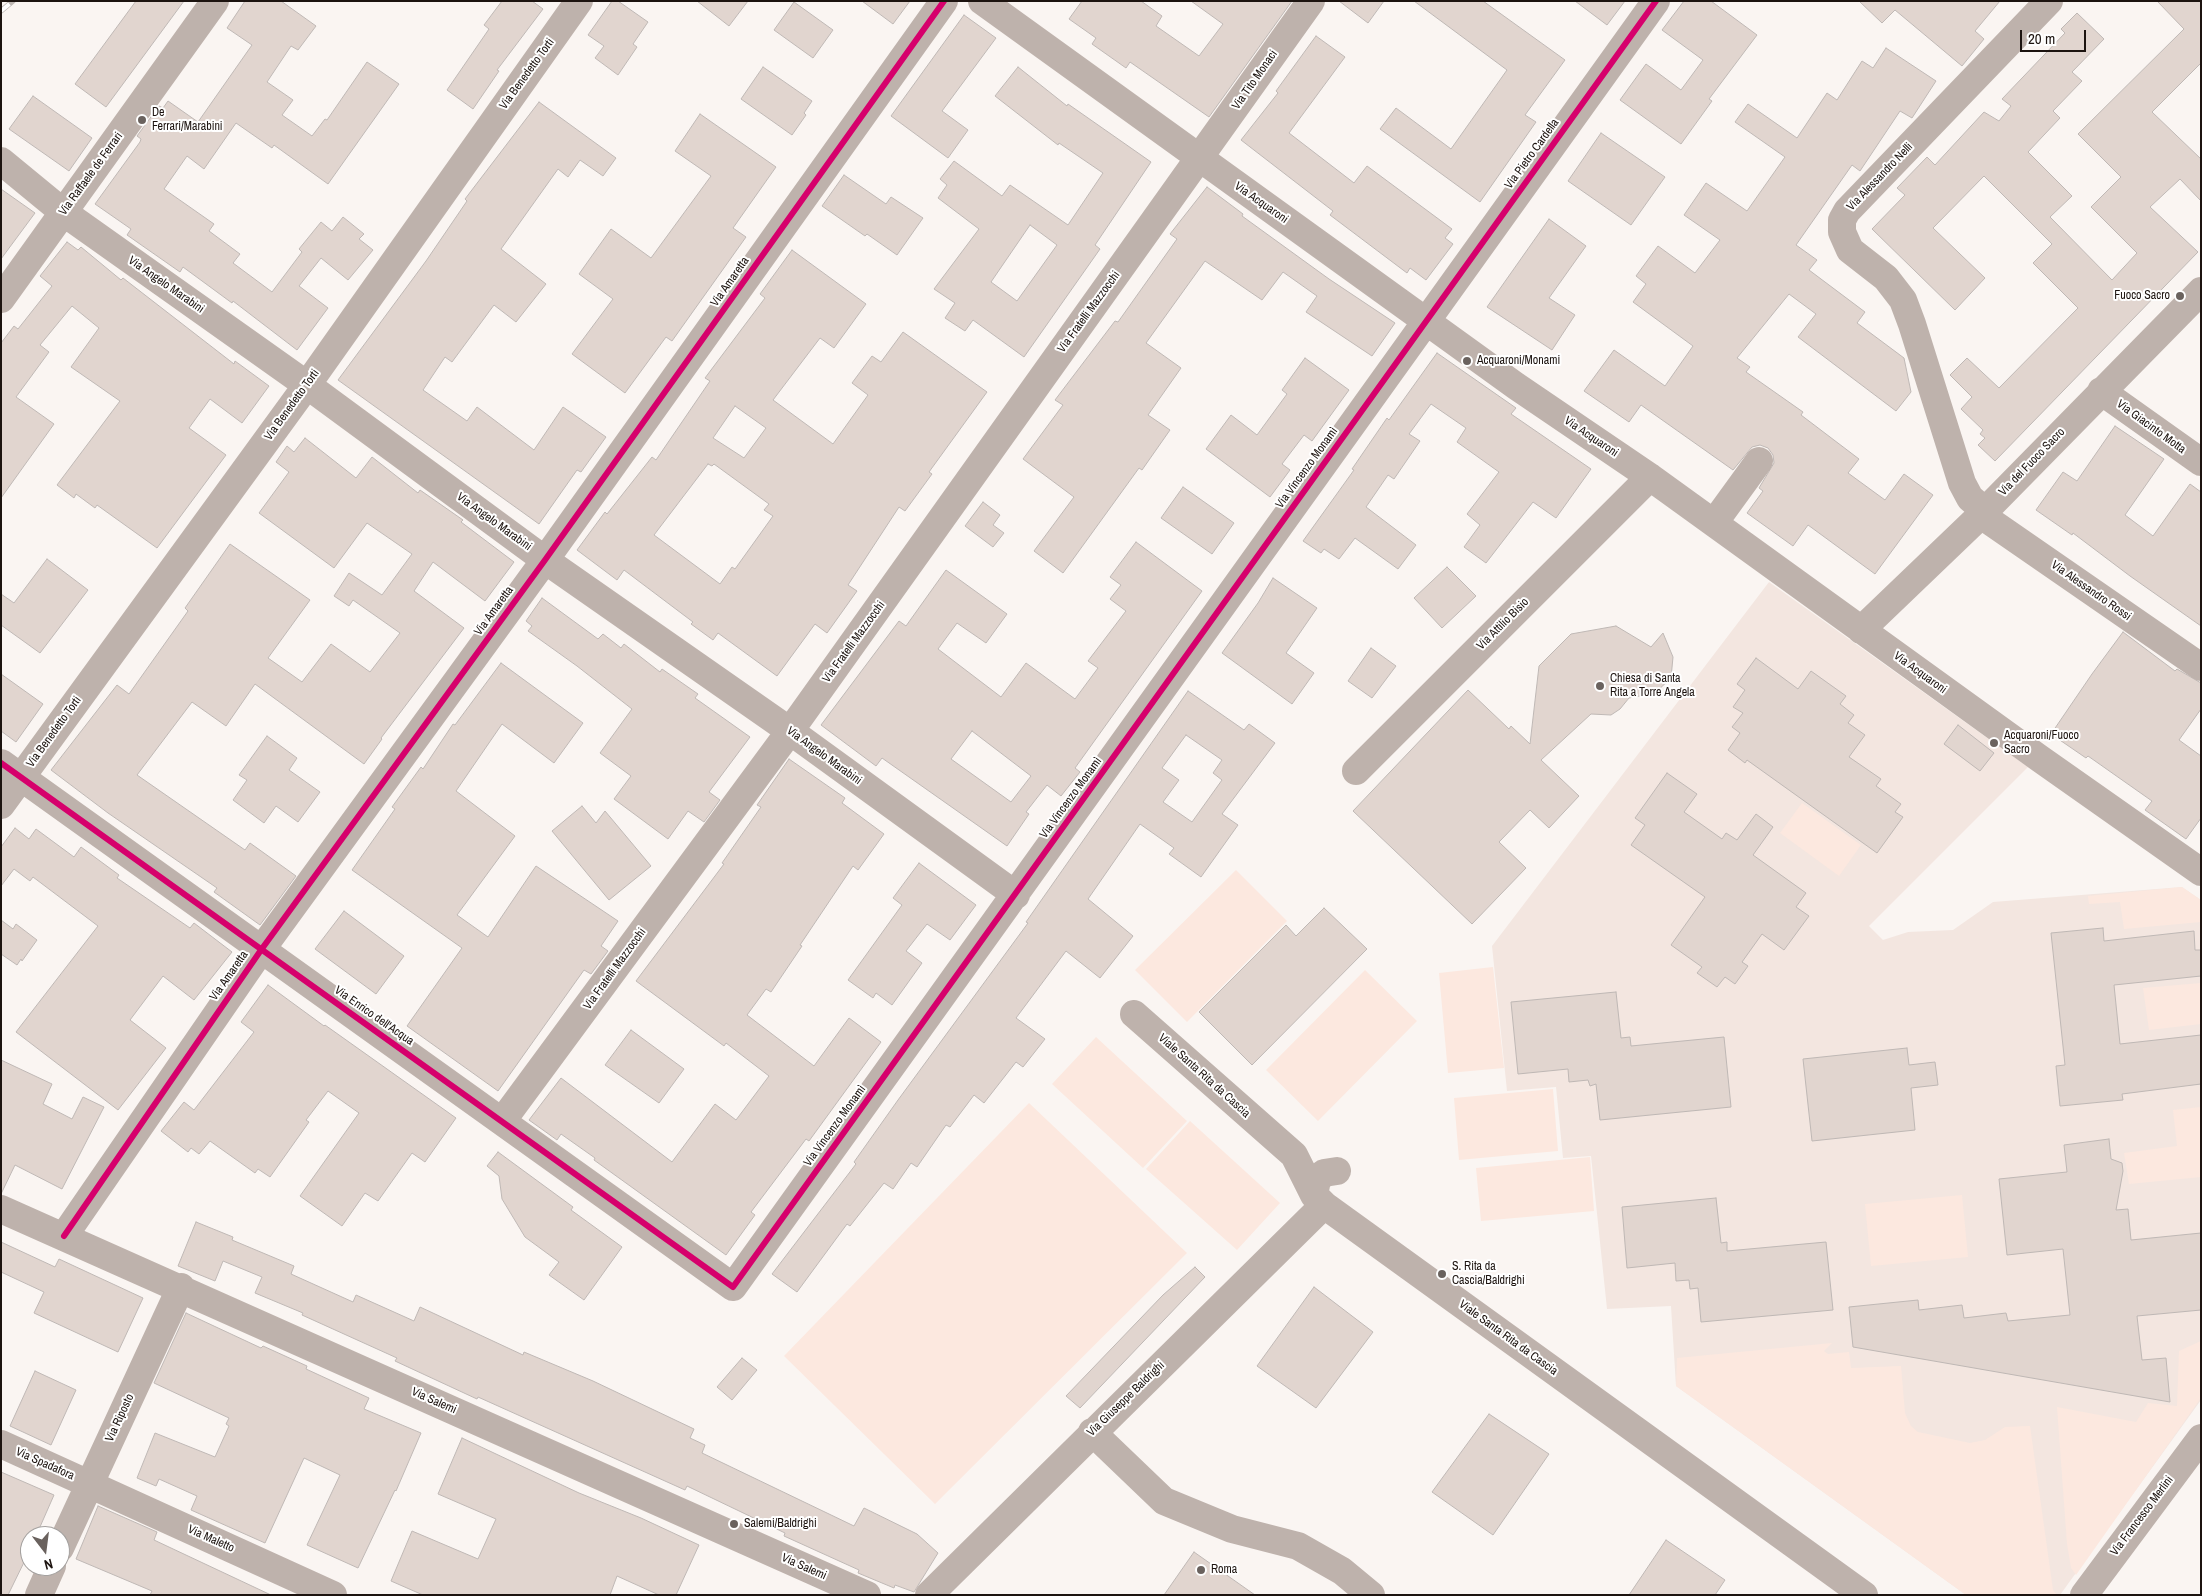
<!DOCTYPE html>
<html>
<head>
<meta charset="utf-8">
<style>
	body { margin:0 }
	#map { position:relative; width:2202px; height:1596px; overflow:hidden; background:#faf5f2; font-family:"Archivo Narrow",sans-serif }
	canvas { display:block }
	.frame { position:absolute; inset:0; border:2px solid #1c130f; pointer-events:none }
	.north { position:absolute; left:20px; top:1526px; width:50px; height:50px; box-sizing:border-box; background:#fff; border:1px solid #a4a19f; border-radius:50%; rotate:165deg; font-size:14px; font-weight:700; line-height:20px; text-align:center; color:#1c130f }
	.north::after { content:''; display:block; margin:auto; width:18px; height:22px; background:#6a625e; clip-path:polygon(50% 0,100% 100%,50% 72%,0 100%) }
	.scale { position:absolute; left:2020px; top:30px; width:66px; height:22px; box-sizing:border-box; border:2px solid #1c130f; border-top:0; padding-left:6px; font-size:15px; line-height:18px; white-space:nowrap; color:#1c130f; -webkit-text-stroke:4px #fff; paint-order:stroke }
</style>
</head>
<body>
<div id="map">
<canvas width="2202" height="1596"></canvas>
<div class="frame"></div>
<div class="north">N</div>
<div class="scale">20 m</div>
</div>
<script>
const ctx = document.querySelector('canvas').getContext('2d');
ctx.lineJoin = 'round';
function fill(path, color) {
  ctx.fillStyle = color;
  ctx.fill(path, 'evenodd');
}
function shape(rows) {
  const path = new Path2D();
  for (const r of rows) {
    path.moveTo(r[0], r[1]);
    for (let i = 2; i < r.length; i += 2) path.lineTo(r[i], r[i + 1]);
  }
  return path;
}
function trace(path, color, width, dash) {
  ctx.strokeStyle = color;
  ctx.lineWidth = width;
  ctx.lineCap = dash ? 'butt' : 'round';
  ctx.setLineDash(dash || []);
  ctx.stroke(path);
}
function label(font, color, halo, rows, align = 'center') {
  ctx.font = font + ' "Archivo Narrow",sans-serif';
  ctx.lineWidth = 4;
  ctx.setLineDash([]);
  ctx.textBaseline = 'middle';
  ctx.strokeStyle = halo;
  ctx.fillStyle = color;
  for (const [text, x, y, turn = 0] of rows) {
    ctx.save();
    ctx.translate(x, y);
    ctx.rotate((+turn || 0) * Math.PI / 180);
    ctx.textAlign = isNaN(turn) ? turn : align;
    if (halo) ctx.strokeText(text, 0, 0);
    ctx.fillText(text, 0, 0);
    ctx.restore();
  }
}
const built = shape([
	[1769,582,2028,767,1869,926,1883,940,1908,932,1953,930,1993,902,2182,887,2201,900,2201,1400,2060,1595,1966,1595,1676,1386,1671,1306,1607,1309,1591,1156,1563,1158,1556,1087,1507,1091,1492,946]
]);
const green = shape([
	[1802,803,1861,845,1839,876,1780,833],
	[1236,870,1287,921,1187,1022,1135,970],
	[2182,887,2201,900,2201,922,2124,929,2120,902,2089,904,2088,896],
	[1493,967,1504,1068,1448,1073,1439,973],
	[1365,970,1417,1021,1318,1121,1266,1070],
	[2201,983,2201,1024,2149,1030,2143,988],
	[1096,1037,1187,1121,1143,1168,1052,1084],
	[1553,1089,1558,1151,1459,1160,1454,1098],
	[1029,1103,1187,1253,935,1504,784,1356],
	[2201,1107,2201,1177,2129,1184,2124,1153,2177,1146,2173,1110],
	[1190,1121,1280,1203,1237,1250,1146,1169],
	[1590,1157,1594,1211,1481,1221,1476,1168],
	[1962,1195,1968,1257,1871,1266,1865,1204],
	[2201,1341,2201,1398,2076,1575,2071,1568,2067,1544,2057,1407,2136,1422,2148,1403,2177,1406,2179,1351],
	[1832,1343,1824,1351,1828,1354,1849,1352,1851,1368,1901,1366,1905,1413,1911,1426,1918,1432,1970,1443,1985,1440,2005,1427,2030,1426,2053,1590,2057,1595,1966,1595,1676,1386,1677,1358]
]);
const building = shape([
	[136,1,184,1,106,107,75,84,136,1],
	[245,1,281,1,316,26,298,50,291,46,267,82,293,100,282,115,312,136,325,119,327,120,367,62,399,84,328,184,274,145,272,148,236,123,204,169,187,156,164,189,214,224,209,231,240,254,233,263,272,292,302,252,299,249,321,222,332,231,343,217,364,234,359,239,373,250,348,280,321,258,299,286,328,308,297,350,233,301,232,303,183,267,180,272,127,235,131,229,95,204,140,142,141,139,137,136,159,106,163,108,168,101,198,122,252,45,227,28,245,1],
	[502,1,532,1,543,9,497,70,499,71,473,109,447,90,489,29,484,25,502,1],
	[612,1,618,1,648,22,633,44,637,47,618,75,595,58,604,46,588,35,612,1],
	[697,1,748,1,729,26,697,1],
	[862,1,910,1,893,24,862,1],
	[1082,1,1141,1,1162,16,1156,26,1199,56,1223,24,1191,1,1292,1,1209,117,1130,62,1126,68,1092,44,1096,38,1069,19,1082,1],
	[1339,1,1384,1,1368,23,1339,1],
	[1414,1,1483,1,1565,60,1525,115,1536,122,1480,202,1380,129,1396,108,1451,149,1507,70,1414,1],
	[1575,1,1625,1,1607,25,1575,1],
	[1684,1,1711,1,1757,35,1709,99,1712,101,1681,144,1620,100,1646,64,1681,90,1703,60,1662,30,1684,1],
	[1859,1,2000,1,1975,31,1984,39,1962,66,1895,10,1882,23,1859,1],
	[2157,1,2201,1,2201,63,2152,112,2201,159,2201,201,2180,179,2150,207,2198,252,1995,461,1978,445,1985,438,1980,434,1983,430,1961,409,1972,397,1950,375,1967,358,1999,388,2078,308,2033,263,2052,244,1984,176,1933,228,1985,278,1955,310,1872,229,1905,195,1897,188,1927,157,1935,165,1984,112,1999,121,2011,106,2002,99,2065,33,2061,29,2077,13,2104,39,2072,72,2082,81,2053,111,2060,118,2028,152,2072,196,2050,217,2112,280,2137,253,2091,207,2121,177,2078,134,2184,29,2157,1],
	[794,2,833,30,813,58,774,30,794,2],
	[964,15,996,38,942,111,968,130,948,158,891,116,964,15],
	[1316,36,1345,57,1289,133,1354,183,1367,166,1452,229,1445,238,1453,244,1426,280,1410,268,1407,273,1330,215,1333,211,1241,140,1278,93,1276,91,1316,36],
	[1886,48,1936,81,1912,118,1900,111,1860,171,1852,165,1796,245,1817,260,1809,270,1865,312,1857,323,1904,358,1911,392,1896,411,1798,337,1816,314,1789,294,1737,358,1750,367,1746,372,1803,412,1801,415,1859,459,1848,473,1885,500,1904,474,1933,495,1875,574,1808,525,1793,546,1747,513,1763,491,1759,488,1774,463,1773,455,1768,448,1760,445,1752,447,1733,470,1641,405,1629,422,1584,391,1614,350,1665,386,1693,346,1633,302,1646,284,1636,276,1658,246,1695,273,1720,240,1684,215,1706,183,1747,211,1785,157,1735,122,1748,104,1797,138,1827,93,1837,100,1862,61,1873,68,1886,48],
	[763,67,812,101,804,113,806,115,792,135,741,99,763,67],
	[1018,67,1067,106,1068,104,1151,162,1095,245,1100,249,1024,357,973,320,965,331,945,318,955,303,934,289,979,229,938,198,947,185,940,179,954,161,1002,196,1010,185,1068,225,1103,173,1059,143,1058,145,995,96,1018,67],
	[1030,225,1057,245,1017,301,991,282,1030,225],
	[33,96,92,138,69,171,9,129,33,96],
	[539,102,616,158,603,176,580,160,568,177,558,169,501,249,546,284,516,322,494,305,452,362,445,357,423,390,467,421,477,407,534,450,563,407,606,437,581,472,577,470,539,524,338,380,426,261,467,201,465,199,539,102],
	[700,114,776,167,733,228,746,237,672,341,666,337,625,393,572,354,613,299,579,274,611,229,651,258,711,176,675,151,700,114],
	[1601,133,1665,177,1631,225,1568,181,1601,133],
	[844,175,886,204,891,197,923,218,897,255,867,234,865,236,822,206,844,175],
	[1207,187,1243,214,1242,216,1329,279,1395,323,1372,356,1306,312,1317,296,1283,272,1262,300,1205,261,1146,343,1181,368,1148,415,1170,430,1142,470,1139,468,1063,573,1034,551,1074,497,1023,459,1063,405,1055,400,1115,321,1118,322,1177,239,1170,234,1207,187],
	[1,189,35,213,1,259,1,189],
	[1549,219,1586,246,1549,298,1575,315,1552,350,1487,307,1549,219],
	[67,242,78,250,81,247,121,280,123,278,234,364,235,361,269,386,242,423,210,399,189,428,226,455,157,548,97,505,95,508,76,494,74,498,57,485,120,401,71,367,99,328,72,306,40,345,49,352,16,397,54,424,1,498,1,343,14,326,18,329,52,286,40,276,67,242],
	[792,250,866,304,834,348,820,338,773,400,833,444,868,395,852,383,872,356,881,362,903,332,987,392,929,472,932,474,905,511,899,507,848,585,857,591,827,633,815,624,777,676,718,633,713,640,691,624,693,622,624,570,617,580,577,550,605,512,607,514,652,457,656,460,710,381,705,378,765,298,760,294,792,250],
	[735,406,766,428,744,458,713,438,735,406],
	[708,464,712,466,714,464,769,504,764,510,773,516,735,569,732,567,720,584,654,535,708,464],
	[1437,353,1516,408,1511,414,1591,469,1556,518,1533,502,1486,563,1464,547,1480,525,1467,514,1499,472,1457,442,1466,428,1431,404,1409,434,1420,441,1394,479,1388,475,1366,507,1416,545,1398,569,1355,538,1339,559,1324,549,1321,553,1303,541,1354,470,1352,469,1387,418,1389,420,1437,353],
	[1305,358,1349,390,1312,441,1304,435,1282,464,1290,470,1270,497,1206,449,1231,415,1257,435,1287,394,1282,390,1305,358],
	[2115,426,2164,459,2125,515,2153,536,2190,484,2201,492,2201,626,2130,576,2073,533,2072,535,2036,510,2063,472,2077,481,2115,426],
	[305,438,356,478,372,457,418,493,420,490,463,520,461,522,514,562,485,601,433,562,414,591,464,628,381,738,382,739,364,764,255,684,226,726,192,702,137,775,245,850,250,843,296,876,260,925,214,892,217,888,108,813,51,770,117,685,129,694,188,611,185,608,230,544,310,600,268,658,302,682,331,644,370,672,400,633,353,600,349,606,334,596,349,573,382,595,412,554,367,523,334,568,259,513,289,472,276,462,287,446,294,452,305,438],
	[1183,487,1234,523,1212,554,1161,518,1183,487],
	[983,502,1000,515,993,525,1004,533,993,547,965,526,983,502],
	[1136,542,1202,591,1075,768,1080,772,1061,796,1047,785,1026,812,1029,814,1007,846,882,758,876,766,821,725,899,621,906,626,946,570,1007,614,986,643,957,623,938,649,1001,697,1026,663,1075,699,1098,668,1088,661,1126,611,1110,599,1121,585,1110,577,1136,542],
	[972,731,1031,776,1011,802,951,759,972,731],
	[47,559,88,590,40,653,1,625,1,594,14,603,47,559],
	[1447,567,1476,596,1442,628,1414,598,1447,567],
	[1273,578,1317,608,1286,653,1314,673,1292,704,1222,653,1258,603,1273,578],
	[542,598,598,639,603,634,621,648,624,644,660,672,662,669,698,694,695,698,750,737,709,792,720,800,704,822,688,811,668,839,614,799,631,776,600,753,632,709,577,666,528,631,532,626,526,621,542,598],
	[1616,626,1651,647,1663,633,1673,657,1671,678,1655,693,1629,698,1620,709,1611,715,1591,714,1541,760,1579,796,1549,828,1530,810,1499,842,1526,868,1472,924,1353,811,1468,690,1509,729,1511,726,1530,744,1539,666,1571,634,1616,626],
	[2123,632,2175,671,2177,669,2201,683,2201,709,2179,740,2201,756,2201,818,2186,839,2145,810,2152,801,2088,756,2086,758,2051,734,2092,674,2123,632],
	[1371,648,1396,666,1372,698,1348,681,1371,648],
	[1756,658,1798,689,1811,671,1846,696,1840,704,1854,715,1848,723,1865,735,1849,757,1881,779,1876,786,1901,804,1895,812,1903,817,1877,853,1747,760,1745,763,1728,750,1740,733,1732,727,1743,713,1733,707,1745,690,1737,684,1756,658],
	[501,663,583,723,554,763,502,724,456,791,515,836,457,915,488,937,536,866,618,921,601,946,608,951,591,974,584,970,498,1091,407,1026,462,948,352,870,395,809,392,807,421,767,423,769,453,724,455,725,501,663],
	[1,674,43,704,16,742,1,731,1,674],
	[1188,691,1244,730,1249,724,1275,743,1222,814,1238,825,1201,877,1169,854,1174,848,1140,824,1088,899,1133,936,1100,978,1066,951,1016,1018,1045,1039,1023,1067,1016,1062,984,1103,974,1095,950,1127,946,1125,917,1167,911,1163,893,1189,884,1183,850,1226,847,1224,797,1292,772,1274,856,1164,854,1162,898,1100,1028,923,1026,922,1188,691],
	[1186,735,1222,760,1213,773,1222,780,1192,822,1163,802,1179,780,1162,768,1186,735],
	[1958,725,1994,753,1980,771,1944,744,1958,725],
	[267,736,297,758,289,770,320,792,298,822,276,806,264,823,233,800,247,780,239,775,267,736],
	[789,759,845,798,842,803,884,834,858,870,853,866,800,945,802,946,771,992,766,989,747,1015,814,1066,849,1018,881,1042,809,1141,806,1139,751,1212,755,1215,726,1255,594,1160,595,1158,561,1134,557,1140,529,1120,561,1078,672,1162,715,1104,736,1120,769,1076,726,1043,724,1046,636,981,724,864,722,863,761,807,757,805,789,759],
	[1667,773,1697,794,1684,812,1722,839,1726,833,1737,840,1756,814,1773,827,1753,855,1806,893,1796,907,1809,916,1784,950,1762,934,1742,962,1748,966,1735,984,1725,977,1717,987,1697,973,1702,967,1671,945,1705,897,1631,845,1645,825,1635,818,1667,773],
	[582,806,596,823,605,811,651,866,609,900,552,831,582,806],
	[15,828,29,839,36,829,74,857,81,847,119,875,117,878,190,928,194,923,232,952,194,1000,163,976,130,1020,166,1048,118,1110,16,1032,98,926,33,877,30,881,14,869,1,886,1,847,15,828],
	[919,863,976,905,950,940,927,924,906,951,922,963,892,1005,876,993,873,998,848,980,902,905,893,898,919,863],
	[1324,908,1367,949,1252,1065,1199,1012,1286,925,1296,936,1324,908],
	[344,911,404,956,376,994,315,949,344,911],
	[1,920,13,929,16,924,37,940,22,961,21,959,17,965,1,954,1,920],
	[2103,928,2104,941,2194,931,2195,950,2201,950,2201,976,2114,985,2120,1044,2201,1035,2201,1084,2122,1094,2123,1100,2060,1106,2056,1066,2065,1065,2051,933,2103,928],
	[268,985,324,1026,325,1025,456,1118,425,1162,412,1153,378,1201,365,1193,342,1226,300,1196,359,1113,328,1091,306,1120,309,1122,270,1177,258,1169,255,1173,210,1141,199,1154,191,1148,188,1152,161,1131,184,1102,194,1110,254,1032,241,1022,268,985],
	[1616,992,1621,1038,1630,1037,1631,1046,1724,1037,1731,1107,1600,1120,1596,1084,1590,1086,1588,1080,1569,1082,1568,1069,1518,1074,1511,1002,1616,992],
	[631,1030,684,1069,659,1103,605,1065,631,1030],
	[1907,1048,1909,1065,1935,1062,1938,1085,1911,1088,1915,1130,1812,1141,1803,1059,1907,1048],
	[1,1060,52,1084,43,1104,72,1119,83,1097,104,1107,62,1189,15,1165,1,1194,1,1060],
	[2109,1139,2111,1159,2122,1163,2123,1171,2116,1210,2128,1209,2131,1240,2201,1233,2201,1310,2137,1316,2142,1360,2166,1358,2170,1402,1853,1347,1849,1307,1918,1300,1919,1310,1962,1305,1964,1318,2006,1313,2008,1321,2070,1315,2063,1249,2007,1255,1999,1179,2067,1172,2064,1145,2109,1139],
	[498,1152,573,1207,571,1210,622,1247,584,1300,549,1275,559,1262,525,1237,502,1199,499,1176,487,1166,498,1152],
	[1716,1198,1721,1243,1727,1242,1727,1251,1826,1242,1833,1310,1701,1322,1698,1288,1690,1289,1689,1280,1676,1281,1675,1263,1627,1268,1622,1207,1716,1198],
	[196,1222,233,1237,232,1240,294,1266,291,1274,353,1302,356,1295,414,1321,420,1307,523,1355,524,1352,593,1381,694,1429,690,1438,705,1445,702,1453,854,1526,864,1508,917,1534,938,1553,914,1592,895,1585,894,1588,858,1573,859,1570,784,1536,785,1533,687,1486,685,1490,478,1397,477,1399,395,1361,397,1358,302,1315,303,1313,255,1293,262,1277,223,1261,215,1281,178,1266,196,1222],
	[1,1242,55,1267,59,1259,143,1298,118,1352,34,1313,44,1292,1,1272,1,1242],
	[1195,1267,1205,1277,1080,1408,1066,1396,1163,1295,1195,1267],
	[1314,1287,1373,1332,1316,1408,1257,1366,1314,1287],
	[186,1313,261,1348,263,1346,307,1366,306,1369,369,1398,364,1409,421,1433,396,1491,395,1490,358,1568,307,1545,340,1475,304,1458,265,1543,191,1510,197,1496,159,1479,156,1486,137,1478,155,1433,215,1457,229,1426,226,1424,229,1418,154,1383,186,1313],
	[742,1358,757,1370,732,1400,717,1387,742,1358],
	[35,1371,76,1390,51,1445,10,1426,35,1371],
	[1489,1414,1549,1454,1493,1535,1432,1492,1489,1414],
	[462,1438,579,1493,641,1518,699,1545,676,1595,659,1595,617,1576,610,1595,423,1595,391,1581,412,1531,478,1559,496,1519,438,1494,462,1438],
	[1,1472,54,1495,36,1536,30,1536,30,1550,8,1595,1,1595,1,1472],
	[98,1506,157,1532,154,1540,271,1595,150,1595,152,1591,76,1559,98,1506],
	[1666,1540,1725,1580,1715,1595,1629,1595,1666,1540],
	[1194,1552,1255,1595,1164,1595,1194,1552]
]);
const minor = shape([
	[982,1,1516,386,1650,477,2039,758,2201,872],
	[2049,1,1847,211,1842,220,1842,232,1850,250,1886,278,1903,300,1912,324,1962,483,1970,498,1977,504,1981,515,2201,667],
	[1,161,63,212,307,385,545,560,790,731,1016,895],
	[1,299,215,1],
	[2101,391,2201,462],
	[1714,523,1759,461],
	[1861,630,1981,515,2201,291],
	[1,763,733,1287,1656,1],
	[1356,771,1650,477],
	[1,805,307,385,579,1],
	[1134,1014,1294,1155,1314,1195,1324,1205,1864,1595],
	[503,1120,790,731,1311,1],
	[1314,1195,1317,1180,1324,1173,1337,1171],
	[1,1209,867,1595],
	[64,1236,261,950,545,560,944,1],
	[1092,1432,1164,1501,1232,1529,1298,1546,1342,1571,1371,1595],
	[1,1444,333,1595],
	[60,1548,181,1287],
	[39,1595,52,1566],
	[929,1595,1324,1205],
	[2084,1595,2201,1438]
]);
const rail = shape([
	[1,11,13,1]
]);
const cycleway = shape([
	[1,763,733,1287,1656,1],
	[64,1236,261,950,545,560,944,1]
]);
const markers = [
	[142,120,5,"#6a625e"],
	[2180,296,5,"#6a625e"],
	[1467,361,5,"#6a625e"],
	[1600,686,5,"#6a625e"],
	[1994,743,5,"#6a625e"],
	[1442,1274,5,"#6a625e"],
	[734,1524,5,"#6a625e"],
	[1201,1570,5,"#6a625e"]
];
const streetNames = [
	["Via Benedetto Torti",527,74,-54],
	["Via Tito Monaci",1255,80,-55],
	["Via Pietro Cardella",1532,154,-54],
	["Via Raffaele de Ferrari",91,174,-54],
	["Via Alessandro Nelli",1880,177,-46],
	["Via Acquaroni",1261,203,35],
	["Via Amaretta",730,282,-55],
	["Via Angelo Marabini",166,285,35],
	["Via Fratelli Mazzocchi",1089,312,-54],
	["Via Benedetto Torti",292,405,-54],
	["Via Giacinto Motta",2151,427,36],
	["Via Acquaroni",1591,437,34],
	["Via del Fuoco Sacro",2032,462,-46],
	["Via Vincenzo Monamì",1307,468,-54],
	["Via Angelo Marabini",494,522,36],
	["Via Alessandro Rossi",2091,591,35],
	["Via Amaretta",494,611,-54],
	["Via Attilio Bisio",1503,624,-45],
	["Via Fratelli Mazzocchi",854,642,-54],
	["Via Acquaroni",1920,673,36],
	["Via Benedetto Torti",54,732,-54],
	["Via Angelo Marabini",824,756,36],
	["Via Vincenzo Monamì",1071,798,-54],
	["Via Fratelli Mazzocchi",615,969,-54],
	["Via Amaretta",229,976,-55],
	["Via Enrico dell'Acqua",374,1016,35],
	["Viale Santa Rita da Cascia",1204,1076,42],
	["Via Vincenzo Monamì",835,1126,-54],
	["Viale Santa Rita da Cascia",1508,1338,36],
	["Via Giuseppe Baldrighi",1126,1399,-44],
	["Via Salemi",434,1401,24],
	["Via Riposto",120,1418,-65],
	["Via Spadafora",45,1464,24],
	["Via Francesco Merlini",2142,1516,-53],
	["Via Maletto",211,1539,24],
	["Via Salemi",804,1567,24]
];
const poiNames = [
	["De",152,113],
	["Ferrari/Marabini",152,127],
	["Fuoco Sacro",2170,296,"right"],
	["Acquaroni/Monami",1477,361],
	["Chiesa di Santa",1610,679],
	["Rita a Torre Angela",1610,693],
	["Acquaroni/Fuoco",2004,736],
	["Sacro",2004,750],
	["S. Rita da",1452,1267],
	["Cascia/Baldrighi",1452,1281],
	["Salemi/Baldrighi",744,1524],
	["Roma",1211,1570]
];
fill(built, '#f3e6e0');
fill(green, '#fce8df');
fill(building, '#e1d5cf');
trace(building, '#bfb8b5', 1);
trace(minor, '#beb2ac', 28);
trace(rail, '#beb7b3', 5.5);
trace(rail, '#fff', 4, [11]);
trace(cycleway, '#d6006c', 6);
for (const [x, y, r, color] of markers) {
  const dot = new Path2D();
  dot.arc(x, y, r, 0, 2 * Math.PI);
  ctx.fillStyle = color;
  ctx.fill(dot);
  trace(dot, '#fff', 2);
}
label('12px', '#1c130f', '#fff', streetNames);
label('12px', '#1c130f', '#fff', poiNames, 'left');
</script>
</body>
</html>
